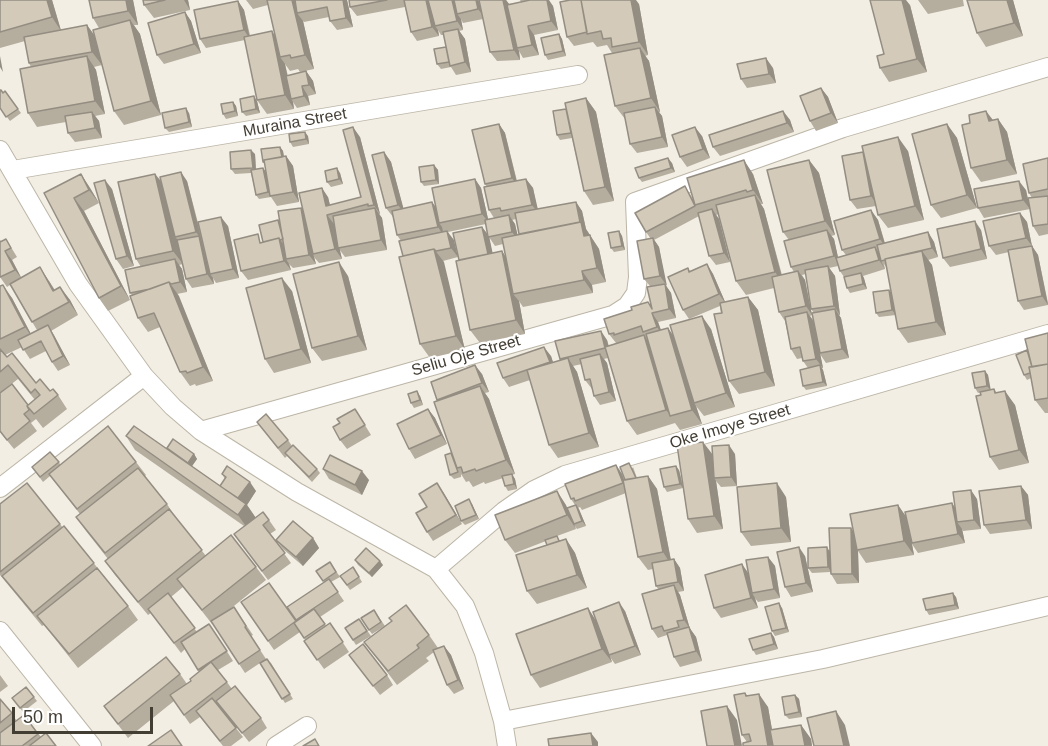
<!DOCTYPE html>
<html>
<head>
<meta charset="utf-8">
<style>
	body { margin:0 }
	#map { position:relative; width:1048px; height:746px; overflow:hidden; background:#f2eee4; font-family:Helvetica,sans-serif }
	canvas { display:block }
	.scale { position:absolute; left:12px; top:707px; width:141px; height:27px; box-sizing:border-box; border:3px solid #433e34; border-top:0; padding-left:8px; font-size:18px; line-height:21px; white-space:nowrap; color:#433e34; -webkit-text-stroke:4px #fff; paint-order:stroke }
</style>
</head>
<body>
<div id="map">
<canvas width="1048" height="746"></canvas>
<div class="scale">50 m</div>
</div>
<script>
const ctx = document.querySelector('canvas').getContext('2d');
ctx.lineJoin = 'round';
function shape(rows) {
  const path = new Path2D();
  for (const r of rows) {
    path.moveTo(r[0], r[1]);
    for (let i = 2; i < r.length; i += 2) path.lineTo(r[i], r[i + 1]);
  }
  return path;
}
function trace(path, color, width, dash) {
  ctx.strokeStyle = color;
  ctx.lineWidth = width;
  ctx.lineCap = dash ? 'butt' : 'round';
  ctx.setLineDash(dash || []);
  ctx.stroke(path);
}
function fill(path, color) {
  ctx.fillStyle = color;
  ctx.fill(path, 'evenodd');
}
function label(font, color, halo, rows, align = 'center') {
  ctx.font = font + ' Helvetica,sans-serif';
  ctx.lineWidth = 4.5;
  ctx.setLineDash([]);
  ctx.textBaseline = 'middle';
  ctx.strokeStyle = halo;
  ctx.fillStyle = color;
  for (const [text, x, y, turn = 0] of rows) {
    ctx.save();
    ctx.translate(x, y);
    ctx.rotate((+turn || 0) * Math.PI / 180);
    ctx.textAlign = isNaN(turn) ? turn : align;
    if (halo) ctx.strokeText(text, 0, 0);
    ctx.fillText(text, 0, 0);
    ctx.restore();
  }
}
const minor = shape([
	[0,150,78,284,144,376,173,407,201,431,297,492,436,569,465,606,484,653,503,721,507,746],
	[13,170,578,75],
	[201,431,613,315,627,306,636,293,638,277,635,202,843,128,1048,67],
	[0,488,144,376],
	[436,569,504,511,534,490,565,475,1048,334],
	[0,631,92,746],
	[503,721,823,659,1048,606],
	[276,746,307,726]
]);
const wall = shape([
	[0,0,52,0,61,30,87,25,94,35,99,28,93,18,133,0,138,25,134,25,140,34,161,115,124,125,114,111,102,65,94,67,96,70,105,114,95,116,99,121,102,138,75,142,68,133,66,122,37,127,28,113,31,67,29,63,25,41,0,48],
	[143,0,188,0,190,10,154,18,144,5],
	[246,0,347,0,353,27,337,30,330,21,329,17,304,22,303,21,314,69,300,72,298,69,290,71,285,64,288,76,306,71,313,81,316,94,308,96,310,105,297,108,293,102,294,109,267,114,257,100,245,40,206,48,200,39,238,1,244,10,250,35,275,36,268,5,253,9],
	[349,0,506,0,509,4,521,2,520,0,547,0,553,6,558,30,534,35,539,55,523,58,519,51,520,60,497,61,490,52,483,19,463,23,461,19,463,30,459,31,465,39,471,72,456,75,451,67,441,69,437,64,446,47,444,35,441,35,438,30,439,36,417,41,411,32,405,7,357,16,350,7],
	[918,0,963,0,964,6,928,14],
	[1013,0,1023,36,986,47,977,33],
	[639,4,648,55,645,56,649,61,660,112,659,112,662,116,668,147,637,153,630,144,625,119,615,106,616,53,612,53,607,45,597,47,593,42,574,46,567,37],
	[910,5,927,72,889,82,880,68,884,54],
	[185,12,191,21,201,53,164,64,157,55],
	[559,34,562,39,566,56,548,60,545,55],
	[773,68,776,83,747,88,741,79],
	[821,88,828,97,838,123,816,131,810,121],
	[586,98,596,112,614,201,593,205,584,191,572,138,560,140,557,135,566,109],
	[257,101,260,113,246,116,242,112],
	[233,102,236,106,238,116,226,119,223,114],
	[0,108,18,109,21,113,10,121],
	[783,111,790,120,794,132,720,156,713,147],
	[189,113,192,127,169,132,165,128],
	[998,119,1007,132,1017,174,981,182,971,168,993,120],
	[499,124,505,133,517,181,526,179,533,188,537,209,576,202,582,211,586,229,599,249,606,282,592,285,593,293,523,307,519,301,525,334,480,343,470,330,459,260,482,227,488,235,486,224,448,232,458,257,443,261,465,350,430,358,420,344,403,256,401,241,397,235,393,217,386,208,384,152,391,162,403,208,436,207,475,179,481,188,488,219,494,218,489,210,487,187,485,184],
	[516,219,519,234,517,234,515,224,512,220],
	[489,237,495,246,503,244,506,258,502,251,492,253],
	[947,124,957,138,977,208,941,218,931,205],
	[308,136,309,144,293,147,290,142],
	[702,136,710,158,687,167,680,157],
	[360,137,380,214,379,214,382,218,387,250,345,257,339,249,342,259,319,263,314,257,316,264,293,268,289,264,291,270,248,280,241,271,263,242,280,222,301,208,303,211,328,197,330,205,361,197],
	[280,147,283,151,284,157,286,156,293,166,299,202,277,206,271,197,259,199,256,195,251,173,235,174,231,169,255,154,256,169,266,172,265,165,263,162],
	[908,151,924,220,888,228,878,215,876,206,857,209,850,200],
	[1048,158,1048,234,1039,236,1033,226,1032,198,1029,193],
	[809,160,819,173,835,235,831,236,834,239,838,258,846,255,842,250,871,210,878,220,885,243,928,232,934,242,938,257,928,260,932,265,946,335,908,343,898,329,896,315,879,317,876,313,891,292,887,268,884,264,885,269,863,276,867,289,850,293,847,288,844,277,840,271,838,266,829,268,835,276,840,315,839,315,841,318,849,358,826,363,820,354,823,368,822,368,823,370,827,386,806,390,803,386,808,368,803,361,802,358,797,359,791,349,785,321,779,312,774,288,746,295,736,281,719,214,716,215,719,219,730,262,716,265,709,256,699,216,654,240,659,247,666,286,671,293,676,318,658,322,661,330,673,335,711,329,735,407,704,416,696,406,702,424,680,430,675,423,637,435,627,421,608,358,604,359,607,363,616,401,600,405,594,396,592,389,585,380,582,364,573,366,577,372,599,447,558,458,549,445,530,380,509,387,503,378,551,356,553,363,561,360,560,359,607,340,609,346,616,343,609,334,651,305,650,286,644,279,651,239,646,232,685,186,693,199,753,174,763,204,761,204,764,209,782,275,794,272,791,267,789,240,783,232],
	[806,274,811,309,814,313,814,321,810,316,812,315,805,280,802,275],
	[672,163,675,172,642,182,639,178],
	[434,165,438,170,439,184,424,186,421,182],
	[340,173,343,184,331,187,327,182],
	[81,174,90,188,99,203,84,211,130,300,108,311,99,298,44,193],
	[155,174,162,182,187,181,202,238,228,226,239,278,216,283,213,278,214,284,192,288,186,279,183,264,179,265,182,269,187,292,177,294,213,381,196,386,195,384,190,386,180,372,160,327,148,332,138,318,132,295,130,293,141,267,136,259],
	[112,189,134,266,123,269,116,259],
	[1026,190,1030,209,984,218,978,208],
	[1020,213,1027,222,1032,246,1038,255,1048,303,1048,305,1024,310,1018,301,1009,252,996,255,989,246],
	[981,230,987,259,950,267,943,258],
	[619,231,622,236,625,250,614,252,611,248],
	[6,239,17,257,12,260,21,278,49,281,55,290,60,287,70,300,78,315,51,331,70,365,58,371,52,362,46,351,30,359,22,347,5,355,36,383,58,395,67,409,43,428,36,419,31,423,37,431,14,449,0,432,0,286,12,298,31,334,37,330,10,285,7,287,0,277,1,241],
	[18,379,35,400,28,405,5,389],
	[707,264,713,274,725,302,748,297,758,310,775,386,739,394,729,381,720,306,689,319,683,310,688,268,690,271],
	[348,276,367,350,322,361,312,348],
	[292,291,311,363,274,373,265,359],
	[1048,333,1048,413,1045,413,1035,400,1031,378,1027,380,1024,375,1029,353],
	[985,371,988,375,990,390,994,389,997,393,1015,405,1029,463,999,470,990,457,981,395,981,392,978,393,975,388],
	[482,374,489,392,485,393,489,399,515,474,512,475,515,479,517,489,508,491,505,486,503,478,485,484,484,482,473,487,469,481,466,482,461,474,461,477,454,479,450,475,451,453,437,400],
	[420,396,423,405,414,408,411,403],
	[355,409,371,435,347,449,340,440],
	[428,409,435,418,447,444,415,459,409,449],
	[257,422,288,440,292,446,317,469,320,473,312,482,287,456,285,458],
	[126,436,167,448,194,454,197,459,192,466,220,486,225,479,222,474,256,491,247,505,255,517,269,520,276,530,270,534,291,563,268,580,234,534,244,526,135,450],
	[50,452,60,464,136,462,146,475,145,476,167,504,176,518,206,556,256,567,266,580,229,610,234,607,253,635,251,636,266,659,271,663,293,699,285,703,260,663,245,673,212,623,212,624,183,587,171,597,197,632,216,634,233,661,218,670,232,689,261,718,267,728,249,742,218,703,217,704,243,737,231,746,223,746,200,717,190,724,174,701,128,738,104,706,180,674,187,684,191,681,199,672,185,649,181,653,151,613,148,615,115,575,105,561,108,559,86,531,76,517,80,514,50,476,43,482,35,471],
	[735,454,737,486,721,487,716,481,723,529,697,533,688,519,683,488,667,492,664,487,679,470,683,485],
	[616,465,622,474,624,480,633,467,637,478,648,476,657,489,671,560,674,559,680,568,684,591,678,592,680,595,690,629,696,637,702,661,680,667,674,657,668,638,667,635,658,638,652,629,659,590,656,586,653,569,648,570,638,557,626,493,582,510,580,507,578,508,586,526,577,529,574,525,576,529,557,536,560,541,566,539,575,553,587,588,537,604,527,591,547,545,546,541,515,553,505,540,557,491,567,508,575,505,571,499],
	[323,469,369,480,362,495,329,479],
	[1021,486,1028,495,1032,529,990,534,984,525],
	[443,492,462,524,433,541,427,532,427,507],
	[786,497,791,542,751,546,741,532],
	[977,499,981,529,963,531,962,529,965,543,918,553,912,544,914,555,866,563,858,551,859,583,837,584,831,574,830,572,812,573,808,568,853,530,898,505,906,517,955,507],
	[0,504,60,524,63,528,64,526,128,606,138,620,78,668,44,625,42,626,0,575],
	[472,504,479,519,465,525,461,521],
	[313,538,319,548,303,566,283,549,276,540],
	[805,556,813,592,791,597,785,587],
	[768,557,775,566,780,598,758,602,755,598,758,608,721,618,714,608,748,573],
	[355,560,383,565,372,577,358,565],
	[330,562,340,577,331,582,344,601,320,617,326,626,330,623,349,652,324,669,304,641,305,640,300,632,274,650,241,602,296,622,297,621,287,607,324,582,316,571],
	[353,567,362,582,350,590,340,576],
	[956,597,959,609,929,615,926,610],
	[782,608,789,632,775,636,772,631],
	[374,610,385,626,372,634,369,630],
	[625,611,641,655,615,664,610,657,612,662,540,688,531,675,596,620],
	[359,619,371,636,356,645,345,628],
	[771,633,774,637,778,649,756,655,753,650],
	[429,635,438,648,444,646,451,655,464,689,454,694,447,685,434,652,426,658,429,661,397,685,364,642],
	[349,655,387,675,393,685,380,695],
	[0,675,8,686,0,692],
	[26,687,37,701,23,712,12,698],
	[745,693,748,696,768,707,772,730,801,725,811,739,812,746,743,746,747,742,742,735],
	[795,695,799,699,802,717,789,719,785,715],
	[0,699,17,721,24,715,41,737,56,746,0,746]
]);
const shadedWall = shape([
	[47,0,52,0,61,31,52,17],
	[126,0,133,0,138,25,128,11],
	[184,0,188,0,190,10],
	[292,0,297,0,297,13,303,21,314,69,305,55],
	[343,0,347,0,353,27,346,18],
	[426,0,431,0,435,26,438,30,439,36,432,27],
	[452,0,456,0,457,14,461,19,463,30,457,21],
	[476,0,478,0,482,5,485,18,478,9],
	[503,0,506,0,509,4,518,48,517,48,519,51,520,60,514,50],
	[547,0,549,0,553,6,558,30,551,21],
	[631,0,636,0,639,4,648,55,639,42],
	[902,0,906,0,910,5,927,72,917,59],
	[1007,0,1013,0,1023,36,1014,23],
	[238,1,244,10,250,39,244,30],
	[185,12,191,21,201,53,194,44],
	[130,20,140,34,161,115,151,101],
	[87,25,97,39,102,65,92,52],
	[528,26,534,35,539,55,532,45],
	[458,29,465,39,471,72,465,62],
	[272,31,281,45,280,57,285,64,292,99,291,99,293,102,294,109,285,95],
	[559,34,562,39,566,56,563,51],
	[640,48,649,61,660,112,651,98],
	[0,56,3,72,0,67],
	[87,56,96,70,105,114,95,101],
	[766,58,773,68,776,83,769,74],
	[306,71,313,81,316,94,309,85],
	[302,86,308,96,310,105,304,96],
	[821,88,828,97,838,123,831,113],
	[254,96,257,101,260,113,256,109],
	[586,98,596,112,614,201,605,187],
	[233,102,236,106,238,116,235,111],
	[655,107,662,116,668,147,662,137],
	[186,108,189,113,192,127,189,122],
	[783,111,790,120,794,132,787,123],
	[986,111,996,124,989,121],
	[92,112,99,121,102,138,95,128],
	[998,119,1007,132,1017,174,1007,160],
	[499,124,505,133,518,187,512,178],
	[947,124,957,138,977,208,967,195],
	[353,127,360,137,380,214,374,205],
	[695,127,702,136,710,158,703,149],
	[305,132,308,136,309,144,306,139],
	[898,137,908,151,924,220,915,206],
	[280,147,283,151,285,164,282,159],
	[251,150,255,154,256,172,253,168],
	[384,152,391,162,405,214,398,205],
	[863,152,878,206,871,196],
	[286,156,293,166,299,202,293,192],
	[668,158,672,163,675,172,671,168],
	[744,160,753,174,763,204,753,190],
	[809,160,819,173,835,235,825,221],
	[434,165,438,170,439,184,436,180],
	[263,168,267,173,271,197,268,192],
	[337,168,340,173,343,184,339,179],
	[181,172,187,181,210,274,213,278,214,284,207,274,199,236,196,232],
	[81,174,90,188,99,203,89,190],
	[155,174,165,187,175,237,177,239,183,264,173,251],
	[475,179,481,188,489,223,482,214],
	[526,179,533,188,539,214,532,205],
	[105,180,112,189,134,266,127,256],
	[1019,181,1026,190,1030,209,1023,200],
	[322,188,328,197,332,214,326,206],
	[755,195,764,209,784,285,775,272],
	[74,198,84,211,130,300,121,286],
	[432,202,439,211,439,223,442,227,444,236,438,227],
	[576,202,582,211,586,229,599,249,606,282,597,268,584,236],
	[301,208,307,217,313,254,314,257,316,264,309,255],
	[375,208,382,218,387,250,381,240],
	[712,209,719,219,730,262,724,253],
	[871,210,878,220,886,248,880,239],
	[1020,213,1027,222,1032,246,1038,255,1048,305,1042,296,1032,246,1026,238],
	[327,215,334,224,342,259,335,249],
	[509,215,515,224,519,241,512,232],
	[221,217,228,226,239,278,233,269],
	[975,221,981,230,987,259,981,249],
	[482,227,489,236,495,264,488,255],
	[827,230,834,239,840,266,834,256],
	[447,231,454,240,458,257,451,248],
	[619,231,622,236,625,250,622,246],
	[928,232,934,242,938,257,932,248],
	[279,238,286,248,286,259,289,264,291,270,284,261],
	[653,238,659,247,667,286,660,276],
	[875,247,881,256,881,261,885,269,879,260],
	[434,249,444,262,465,350,456,336],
	[5,251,12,260,22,279,15,270],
	[502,251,511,265,513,294,519,301,525,334,516,320],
	[922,251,932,265,946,335,936,322],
	[175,259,182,269,187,292,180,282],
	[339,262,348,276,367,350,358,336],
	[707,264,713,274,726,304,719,294],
	[828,266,835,276,840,315,834,306],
	[40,267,49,281,63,305,53,291],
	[582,271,592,285,593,293,584,280],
	[798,271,805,280,812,315,806,306],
	[861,273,864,278,867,289,863,284],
	[282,278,292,291,311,363,301,349],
	[169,282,179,296,213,381,203,367],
	[665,284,671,293,676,318,669,309],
	[3,285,12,298,34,340,25,327],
	[60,287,70,300,78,315,69,302],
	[889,290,893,294,896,315,892,310],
	[748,297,758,310,775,386,765,372],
	[835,309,841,318,849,358,842,349],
	[807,312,814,322,823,368,816,359],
	[652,313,658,322,663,336,657,327],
	[702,316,711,329,735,407,726,393],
	[48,325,54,335,70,365,63,356],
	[668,328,678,342,694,403,696,406,702,424,692,410],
	[601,331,607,340,611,358,605,348],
	[644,335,653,349,671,416,666,410],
	[544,347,551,356,556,371,550,362],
	[600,354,607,363,616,401,609,392],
	[568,358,577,372,599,447,589,433],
	[475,365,482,374,489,392,482,383],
	[820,365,823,370,827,386,823,382],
	[985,371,988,375,991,391,987,386],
	[480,386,489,399,515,474,506,460],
	[417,391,420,396,423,405,420,400],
	[1005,391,1015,405,1029,463,1019,450],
	[428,409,435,418,447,444,441,435],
	[703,442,713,455,714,478,716,481,723,529,714,516],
	[729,445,735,454,737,486,731,477],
	[194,454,197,459,190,469,187,465],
	[616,465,622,474,629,492,623,483],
	[676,466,679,470,683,488,680,484],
	[362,471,369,480,362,495,355,485],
	[512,474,515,479,517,489,514,484],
	[648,476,657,489,672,566,663,552],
	[250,482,256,491,247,505,256,518,248,529,238,515,238,499],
	[437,483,443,492,462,524,456,515],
	[777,483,786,497,791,542,781,528],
	[1021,486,1028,495,1032,529,1026,520],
	[971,490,977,499,981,529,974,520],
	[557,491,566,505,576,529,567,515],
	[469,499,472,504,479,519,476,515],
	[952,503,958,512,957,522,962,529,965,543,958,534],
	[576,505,579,509,586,526,582,521],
	[898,505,907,518,914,555,904,541],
	[851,528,858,537,857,550,858,551,859,583,852,574],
	[313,538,319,548,303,566,296,557],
	[566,539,575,553,587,588,577,575],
	[799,547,805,556,813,592,806,583],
	[827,547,830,552,831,572,828,567],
	[768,557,775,566,780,598,774,589],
	[674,559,680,568,684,591,678,582],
	[380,561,383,565,372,577,369,573],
	[742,564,749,574,752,593,755,598,758,608,751,598],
	[674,585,680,595,690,629,684,620],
	[953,593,956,597,959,609,955,605],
	[619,602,625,611,641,655,635,646],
	[779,603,782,608,789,632,786,628],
	[588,608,597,622,612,662,602,649],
	[689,627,696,637,702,661,696,651],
	[771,633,774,637,778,649,774,644],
	[444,646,451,655,464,689,458,680],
	[759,694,768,707,775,746,768,746],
	[795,695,799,699,802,717,799,712],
	[727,706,737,720,742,746,735,746],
	[836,711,845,725,850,746,844,746],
	[801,725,811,739,812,746,805,746],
	[591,733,598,742,598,746,593,746]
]);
const building = shape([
	[0,0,47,0,52,17,0,32,0,0],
	[89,0,126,0,128,11,93,18,89,0],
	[143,0,165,0,144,5,143,0],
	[267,0,292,0,305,55,291,58,290,55,280,57,267,0],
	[295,0,343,0,346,18,330,21,327,7,297,13,295,0],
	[349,0,387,0,350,7,349,0],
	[404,0,426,0,432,27,411,32,404,0],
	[428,0,452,0,457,21,435,26,428,0],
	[454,0,476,0,478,9,457,14,454,0],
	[479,0,503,0,514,50,490,52,479,0],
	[530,0,547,0,551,21,528,26,532,45,517,48,507,5,530,0],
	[570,0,581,0,587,32,567,37,560,2,570,0],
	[581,0,631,0,639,42,612,47,611,38,603,39,601,31,587,34,581,0],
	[870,0,902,0,917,59,880,68,877,56,884,54,870,0],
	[967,0,1007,0,1014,23,977,33,967,0],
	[238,1,244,30,200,39,194,10,238,1],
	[185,12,194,44,157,55,148,23,185,12],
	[130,20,151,101,114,111,93,30,130,20],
	[87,25,92,52,29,63,24,37,87,25],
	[458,29,465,62,450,66,443,32,458,29],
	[272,31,285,95,257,100,244,37,272,31],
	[559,34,563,51,545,55,541,38,559,34],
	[446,47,449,62,437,64,434,49,446,47],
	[640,48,651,98,615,106,604,55,640,48],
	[87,56,95,101,28,113,20,69,87,56],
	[766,58,769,74,741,79,737,64,766,58],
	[306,71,309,85,302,86,304,96,291,99,286,76,306,71],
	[821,88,831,113,810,121,800,96,821,88],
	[0,90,1,90,3,93,5,91,18,109,6,117,0,108,0,90],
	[254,96,256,109,242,112,240,99,254,96],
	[586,98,605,187,584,191,565,103,586,98],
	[233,102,235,111,223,114,221,104,233,102],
	[655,107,662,137,630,144,624,113,655,107],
	[186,108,189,122,165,128,162,113,186,108],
	[566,109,571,133,557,135,553,111,566,109],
	[783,111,787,123,713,147,709,135,783,111],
	[986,111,989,121,998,119,1007,160,971,168,962,125,970,123,969,115,986,111],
	[92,112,95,128,68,133,65,116,92,112],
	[499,124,512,178,485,184,472,130,499,124],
	[947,124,967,195,931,205,912,134,947,124],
	[353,127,374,205,368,206,368,204,327,215,335,249,313,254,299,193,322,188,326,206,361,197,343,130,353,127],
	[695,127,703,149,680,157,672,135,695,127],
	[305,132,306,139,290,142,289,134,305,132],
	[898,137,915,206,878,215,862,146,898,137],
	[280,147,282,157,264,160,264,162,263,162,261,149,280,147],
	[251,150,253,168,231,169,230,152,251,150],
	[384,152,398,205,386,208,372,155,384,152],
	[863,152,871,196,850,200,842,156,863,152],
	[286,156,293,192,270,196,264,160,286,156],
	[668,158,671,168,639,178,635,168,668,158],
	[1048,158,1048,189,1029,193,1023,164,1048,158],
	[744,160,753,190,747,192,746,190,695,205,687,178,744,160],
	[809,160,825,221,783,232,767,170,809,160],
	[434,165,436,180,421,182,419,167,434,165],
	[263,168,268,192,256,195,251,170,263,168],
	[337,168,339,179,327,182,325,171,337,168],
	[181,172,196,232,175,237,160,177,181,172],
	[81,174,89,190,74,198,121,286,99,298,44,193,81,174],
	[155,174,173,251,136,259,118,182,155,174],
	[475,179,482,214,439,223,432,188,475,179],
	[526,179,532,205,501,211,500,208,489,210,484,187,526,179],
	[105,180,127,256,116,259,94,183,105,180],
	[1019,181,1023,200,978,208,974,189,1019,181],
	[685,186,695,206,646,232,635,213,685,186],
	[755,195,775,272,736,281,716,205,755,195],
	[1048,196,1048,224,1033,226,1028,198,1048,196],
	[432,202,438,227,397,235,392,211,432,202],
	[576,202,580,222,519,234,515,213,576,202],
	[301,208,309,255,286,259,278,211,301,208],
	[375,208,381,240,338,248,333,216,375,208],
	[712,209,724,253,709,256,698,213,712,209],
	[871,210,880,239,842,250,834,221,871,210],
	[1020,213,1026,238,989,246,983,221,1020,213],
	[509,215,512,232,488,237,485,220,509,215],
	[221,217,233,269,210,274,198,222,221,217],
	[278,220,283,239,280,240,279,238,263,242,259,225,278,220],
	[975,221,981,249,943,258,937,229,975,221],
	[581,222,584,236,590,235,597,268,582,271,584,280,513,294,502,238,581,222],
	[482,227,488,254,459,260,453,233,482,227],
	[827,230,834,256,791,267,784,241,827,230],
	[447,231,451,248,436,251,434,249,403,256,399,241,447,231],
	[619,231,622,246,611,248,608,233,619,231],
	[928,232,932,248,885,259,885,260,881,261,877,245,928,232],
	[258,234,260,243,279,238,284,261,241,271,234,240,258,234],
	[199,236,207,274,186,279,177,240,199,236],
	[653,238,660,276,644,279,637,241,653,238],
	[6,239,11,248,5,251,15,270,0,277,0,241,0,242,6,239],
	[1032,246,1042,296,1018,301,1008,250,1032,246],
	[875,247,879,260,840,271,836,258,875,247],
	[434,249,456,336,420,344,399,257,434,249],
	[502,251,516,320,470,330,456,261,502,251],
	[922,251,936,322,898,329,885,259,922,251],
	[175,259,180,282,171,284,169,282,150,289,130,293,125,270,175,259],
	[339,262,358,336,312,348,293,274,339,262],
	[707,264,719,294,683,310,668,277,688,268,689,272,707,264],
	[828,266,834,306,811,309,805,270,828,266],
	[40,267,53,291,60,287,69,302,32,322,10,284,40,267],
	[798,271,806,306,779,312,772,277,798,271],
	[861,273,863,284,847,288,844,277,861,273],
	[282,278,301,349,265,359,246,288,282,278],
	[169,282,203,367,187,373,186,371,180,372,154,313,138,318,130,296,169,282],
	[665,284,669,309,652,313,657,327,643,332,641,326,614,335,614,333,609,334,604,319,632,310,631,307,648,302,652,309,647,287,665,284],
	[3,285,25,327,0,339,0,286,3,285],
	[889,290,892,310,876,313,873,292,889,290],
	[748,297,765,372,729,381,714,314,722,313,720,303,748,297],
	[835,309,842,349,820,353,812,313,835,309],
	[807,312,816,359,803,361,800,347,791,349,785,317,807,312],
	[702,316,726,393,694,403,670,325,702,316],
	[48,325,63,356,52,362,41,341,23,350,18,340,48,325],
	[668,328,692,410,670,416,646,334,668,328],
	[601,331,605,348,560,359,555,341,601,331],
	[1048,333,1048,364,1032,367,1025,339,1048,333],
	[644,335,666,410,627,421,605,347,644,335],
	[544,347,550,362,503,378,497,363,544,347],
	[0,349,7,357,12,353,36,383,40,379,50,391,53,389,58,395,34,414,27,406,40,395,35,389,31,393,8,365,0,372,0,349],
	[1027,350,1032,367,1029,367,1030,373,1024,375,1016,355,1027,350],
	[600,354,609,392,594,396,590,379,585,380,580,359,600,354],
	[568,358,589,433,549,445,527,370,568,358],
	[1048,364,1048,398,1035,400,1029,367,1048,364],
	[475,365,482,383,437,400,431,382,475,365],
	[820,365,823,382,803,386,800,370,820,365],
	[985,371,987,386,975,388,972,373,985,371],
	[12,384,28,405,27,406,29,410,24,414,30,421,7,440,0,431,0,393,12,384],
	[480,386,506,460,476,471,475,469,463,473,461,467,457,468,434,402,480,386],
	[994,389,995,393,1005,391,1019,450,990,457,976,396,981,395,980,392,994,389],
	[417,391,420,400,411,403,408,394,417,391],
	[355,409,365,425,340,440,333,427,340,423,337,419,355,409],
	[428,409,441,435,409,449,397,424,428,409],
	[266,414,288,440,278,448,257,422,266,414],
	[108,426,136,462,77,509,49,474,108,426],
	[134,426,246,504,238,515,126,436,134,426],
	[173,439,194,454,188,463,167,448,173,439],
	[703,442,714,516,688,519,677,445,703,442],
	[293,445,317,469,309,477,285,453,293,445],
	[729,445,731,477,714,478,712,446,729,445],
	[50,452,59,462,40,477,32,467,50,452],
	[451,453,458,472,450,475,445,455,451,453],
	[330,455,362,471,355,485,323,469,330,455],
	[629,463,636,478,625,480,620,467,629,463],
	[616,465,623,483,575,501,574,498,571,499,565,484,616,465],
	[227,466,250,482,238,498,220,486,226,477,222,474,227,466],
	[676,466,680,484,664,487,660,469,676,466],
	[138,468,167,504,105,553,76,517,138,468],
	[512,474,514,484,505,486,502,476,512,474],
	[648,476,663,552,638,557,623,480,648,476],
	[27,483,60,524,0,572,0,504,27,483],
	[437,483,456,515,427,532,416,513,427,507,419,494,437,483],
	[777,483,781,528,741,532,737,487,777,483],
	[1021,486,1026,520,984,525,979,491,1021,486],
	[971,490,974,520,957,522,953,492,971,490],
	[557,491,567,515,505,540,495,515,557,491],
	[469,499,476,515,461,521,455,506,469,499],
	[952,503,958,534,912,543,905,512,952,503],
	[576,505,582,521,574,524,567,508,576,505],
	[898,505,904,541,857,550,850,514,898,505],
	[169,509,202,550,138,602,105,561,169,509],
	[263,512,269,520,263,525,285,553,262,571,234,534,263,512],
	[293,521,313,538,296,557,276,540,293,521],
	[64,526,94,563,33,613,2,576,64,526],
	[829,528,851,528,852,574,831,574,829,528],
	[231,535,256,567,202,610,177,579,231,535],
	[557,536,559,541,547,545,545,540,557,536],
	[566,539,577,575,527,591,516,555,566,539],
	[799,547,806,583,785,587,777,552,799,547],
	[827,547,828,567,808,568,808,548,827,547],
	[366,548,380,561,369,573,355,560,366,548],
	[768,557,774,589,752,593,746,560,768,557],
	[674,559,678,582,656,586,652,563,674,559],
	[330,562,336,572,323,581,316,571,330,562],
	[742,564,751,598,714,608,705,575,742,564],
	[353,567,359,577,347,585,340,576,353,567],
	[97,568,128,606,69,654,37,616,97,568],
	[329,579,338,592,296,620,287,607,329,579],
	[269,583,296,621,268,641,241,602,269,583],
	[674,585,684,620,677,621,679,627,664,631,662,626,652,629,642,594,674,585],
	[168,593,195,628,174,643,148,609,168,593],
	[953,593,955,605,926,610,923,599,953,593],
	[619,602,635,646,609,655,593,612,619,602],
	[779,603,786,628,772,631,765,607,779,603],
	[406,605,429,635,417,645,419,648,388,671,364,642,392,621,389,618,406,605],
	[234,607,246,626,245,627,260,650,239,664,211,621,234,607],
	[588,608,602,649,531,675,516,634,588,608],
	[314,609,325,624,304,638,294,623,314,609],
	[374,610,381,622,369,630,361,618,374,610],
	[359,619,367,631,353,640,345,628,359,619],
	[330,623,343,642,317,660,304,641,330,623],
	[209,624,227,651,198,670,181,642,209,624],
	[689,627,696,651,674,657,667,633,689,627],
	[771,633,774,644,753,650,749,639,771,633],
	[363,644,387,675,373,686,349,655,363,644],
	[444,646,458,680,447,685,433,650,444,646],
	[166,657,180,674,118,724,104,706,166,657],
	[267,659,290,694,282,699,260,663,267,659],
	[211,662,227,682,184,715,170,695,191,681,190,679,211,662],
	[235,686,261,718,242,733,216,701,235,686],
	[26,687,34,697,20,708,12,698,26,687],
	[745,693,746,696,759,694,768,746,743,746,743,743,751,741,749,734,742,735,734,695,745,693],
	[795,695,799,712,785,715,782,697,795,695],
	[212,698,236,728,220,741,196,711,212,698],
	[0,699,12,713,0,723,0,699],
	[727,706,735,746,707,746,701,711,727,706],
	[836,711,844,746,814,746,807,718,836,711],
	[24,715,38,734,22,746,0,746,0,733,24,715],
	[801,725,805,746,773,746,770,730,801,725],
	[171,730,182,746,148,746,171,730],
	[46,733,56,746,29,746,46,733],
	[591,733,593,746,549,746,548,739,591,733],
	[315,739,319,746,303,746,315,739]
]);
const streetNames = [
	["Muraina Street",295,123,-10],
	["Seliu Oje Street",466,356,-16],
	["Oke Imoye Street",730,427,-16]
];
trace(minor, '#bdb6a7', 20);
trace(minor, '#fff', 18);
fill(wall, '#b5ae9f');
fill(shadedWall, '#948d82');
fill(building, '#d3cab9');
trace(building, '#948d82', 1.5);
label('16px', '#433e34', '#fff', streetNames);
</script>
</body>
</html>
